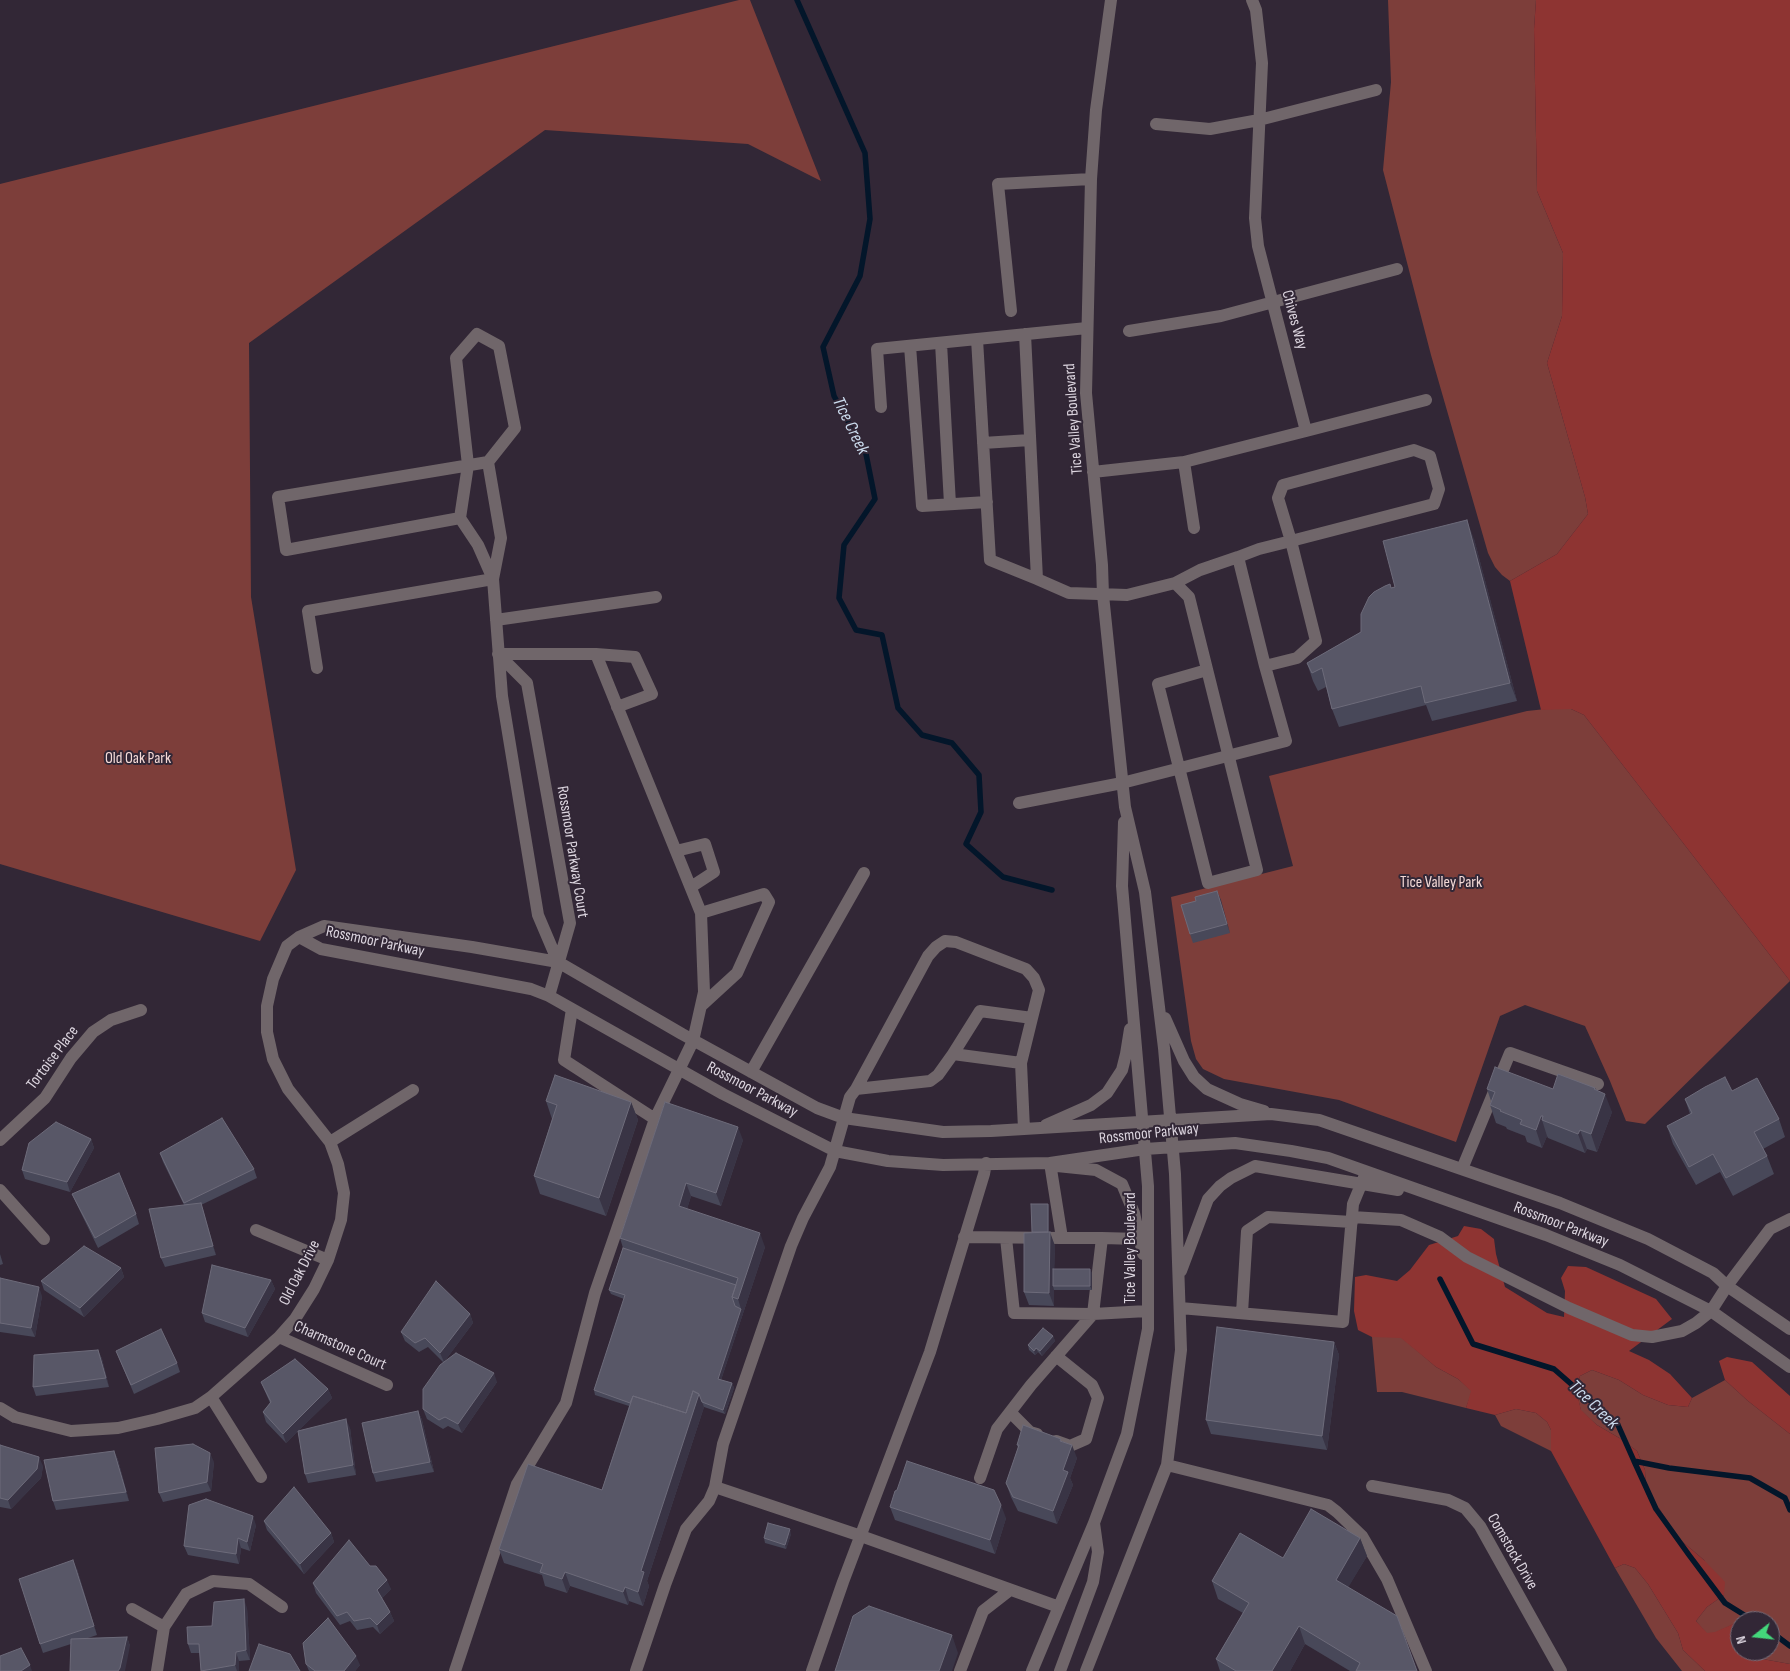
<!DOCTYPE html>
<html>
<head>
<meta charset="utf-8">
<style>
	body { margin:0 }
	#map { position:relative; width:1790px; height:1671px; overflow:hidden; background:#322736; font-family:"Sofia Sans Condensed",sans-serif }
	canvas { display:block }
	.north { position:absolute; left:1730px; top:1611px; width:50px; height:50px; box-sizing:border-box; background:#322736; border:1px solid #766d7a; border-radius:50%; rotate:254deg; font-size:14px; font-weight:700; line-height:20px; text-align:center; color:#dcd5df }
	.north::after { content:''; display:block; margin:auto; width:18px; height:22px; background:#44d77b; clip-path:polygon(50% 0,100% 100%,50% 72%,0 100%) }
</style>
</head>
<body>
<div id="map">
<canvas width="1790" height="1671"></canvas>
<div class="north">N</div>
</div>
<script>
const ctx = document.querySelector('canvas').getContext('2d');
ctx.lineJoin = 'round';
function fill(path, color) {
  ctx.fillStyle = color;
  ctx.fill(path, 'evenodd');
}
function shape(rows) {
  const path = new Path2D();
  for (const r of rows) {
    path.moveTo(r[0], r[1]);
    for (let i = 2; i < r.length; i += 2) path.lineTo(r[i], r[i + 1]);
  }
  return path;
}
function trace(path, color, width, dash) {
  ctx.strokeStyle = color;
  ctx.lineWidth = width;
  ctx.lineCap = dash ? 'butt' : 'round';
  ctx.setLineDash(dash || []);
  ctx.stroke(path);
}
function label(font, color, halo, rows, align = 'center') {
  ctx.font = font + ' "Sofia Sans Condensed",sans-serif';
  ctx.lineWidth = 4;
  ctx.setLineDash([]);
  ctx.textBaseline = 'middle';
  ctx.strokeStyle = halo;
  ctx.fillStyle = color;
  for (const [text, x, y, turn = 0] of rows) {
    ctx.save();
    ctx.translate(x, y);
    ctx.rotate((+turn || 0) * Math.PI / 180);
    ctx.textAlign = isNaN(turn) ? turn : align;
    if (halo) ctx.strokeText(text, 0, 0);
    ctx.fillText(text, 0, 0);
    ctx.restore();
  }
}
const green = shape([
	[739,0,750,0,821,181,748,144,545,130,249,343,251,597,296,870,260,941,0,864,0,184],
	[1388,0,1536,0,1534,29,1537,191,1563,253,1562,316,1547,363,1585,497,1588,514,1557,554,1510,581,1502,575,1495,567,1488,553,1431,355,1383,170,1391,82],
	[1555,708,1571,709,1584,715,1790,981,1645,1124,1626,1121,1610,1081,1585,1026,1525,1005,1500,1016,1456,1142,1339,1100,1224,1079,1203,1069,1196,1059,1191,1041,1171,897,1293,866,1269,776,1527,711],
	[1372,1337,1401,1337,1436,1367,1458,1379,1472,1391,1466,1408,1402,1392,1377,1392],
	[1592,1370,1619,1380,1643,1395,1668,1405,1688,1407,1692,1398,1725,1380,1748,1401,1790,1434,1790,1664,1757,1658,1754,1651,1770,1651,1770,1621,1740,1621,1715,1633,1706,1633,1696,1621,1707,1607,1724,1595,1704,1560,1678,1538,1659,1508,1646,1494,1645,1470,1637,1451,1621,1439,1597,1425,1581,1411,1576,1389,1580,1376],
	[1516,1409,1536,1413,1547,1422,1551,1430,1551,1451,1501,1426,1495,1415],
	[1624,1564,1635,1568,1648,1584,1678,1633,1683,1650,1705,1671,1682,1671,1656,1638,1615,1568]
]);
const forest = shape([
	[1536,0,1790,0,1790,981,1584,715,1571,709,1541,710,1510,581,1557,554,1588,514,1585,497,1547,363,1562,316,1563,253,1537,191,1534,29],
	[1464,1226,1481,1229,1494,1239,1496,1254,1505,1287,1547,1313,1564,1317,1565,1291,1561,1278,1568,1266,1586,1267,1656,1299,1672,1319,1629,1351,1649,1360,1670,1374,1692,1398,1688,1407,1668,1405,1643,1395,1619,1380,1592,1370,1580,1376,1576,1389,1581,1410,1597,1425,1621,1439,1637,1451,1645,1470,1646,1494,1659,1508,1678,1538,1704,1560,1725,1582,1724,1595,1707,1607,1696,1621,1707,1633,1715,1632,1740,1621,1740,1651,1754,1651,1757,1658,1790,1664,1790,1671,1705,1671,1683,1650,1678,1633,1648,1584,1635,1568,1624,1564,1615,1568,1551,1451,1551,1430,1547,1422,1536,1413,1516,1409,1495,1415,1466,1408,1471,1391,1458,1379,1436,1367,1401,1338,1372,1337,1358,1330,1354,1311,1355,1277,1366,1275,1397,1281,1410,1270,1429,1245,1458,1236],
	[1727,1357,1752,1362,1790,1396,1790,1434,1748,1401,1725,1380,1719,1361]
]);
const stream = shape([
	[797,0,865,153,870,219,860,276,823,347,834,396,866,454,875,499,844,545,839,598,856,630,882,635,898,708,922,735,952,743,979,775,981,812,966,844,1003,877,1052,890],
	[1440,1279,1473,1344,1554,1369,1618,1425,1634,1461,1669,1468,1750,1478,1785,1498,1790,1510],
	[1634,1461,1656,1509,1689,1555,1725,1603,1754,1621],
	[1770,1631,1790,1646]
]);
const minor = shape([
	[1156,124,1210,129,1259,120,1376,90],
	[1011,311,998,184,1091,179],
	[1129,331,1221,316,1397,269],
	[1025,334,1037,579,1069,593,1127,595,1175,583,1200,570,1238,557,1259,549,1291,541,1434,504,1439,489,1430,456,1414,450,1283,485,1278,498,1291,541,1316,641,1297,658,1265,666,1238,557],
	[977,339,990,560,1037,579],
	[941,343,950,504],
	[910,346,922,506,987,502],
	[881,407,877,349,1087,328],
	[1306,431,1426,400],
	[983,443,1030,440],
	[488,462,278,497,286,550,460,518,478,545,493,579],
	[1184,462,1194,528],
	[1093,472,1184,462,1306,431,1258,246,1255,218,1262,63,1256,10,1252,0],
	[460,518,468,465,456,358,477,334,499,346,515,428,488,462,501,538,493,579,502,696,538,915,558,962],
	[1175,583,1189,597,1257,870,1208,883,1158,684,1207,670],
	[496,620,656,597],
	[498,654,527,683,570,923,549,996],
	[498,654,596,654,635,657,652,694,617,707],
	[317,668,308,611,493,579],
	[1019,803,1122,783,1286,741,1265,666],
	[676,851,705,844,714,872,691,887],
	[299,937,321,949,531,989,549,996,723,1094,835,1151,888,1161,943,1165,1050,1163,1145,1149,1235,1143,1291,1151,1328,1158,1546,1235,1620,1265,1711,1311,1790,1367],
	[701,1006,737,973,769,902,764,894,701,913],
	[572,1009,564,1060,655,1119],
	[1165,1018,1184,1061,1194,1077,1207,1089,1240,1104,1264,1111],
	[1021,1063,1024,1129],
	[751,1072,864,873],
	[856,1089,928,956,936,947,945,941,956,942,1026,969,1034,978,1039,990,1032,1018,1021,1063,953,1054,980,1011,1032,1018],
	[1046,1125,1091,1105,1107,1093,1122,1070,1126,1054,1130,1029],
	[0,1140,45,1098,71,1058,93,1032,111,1020,141,1010],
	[330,1142,413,1090],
	[1050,1163,1062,1238],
	[1057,1166,1096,1170,1122,1184,1134,1213,1143,1254],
	[1462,1169,1510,1053,1598,1084],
	[0,1190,44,1239],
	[1352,1217,1401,1220,1440,1237,1467,1257,1569,1308,1632,1335,1652,1337,1682,1331,1696,1323,1711,1311,1727,1286,1770,1229,1790,1219],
	[256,1230,328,1260],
	[964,1237,1062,1238,1102,1238,1093,1314,1014,1313,1006,1238],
	[1102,1238,1139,1239],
	[1181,1271,1208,1199,1220,1186,1231,1178,1255,1166,1398,1190],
	[1180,1308,1343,1322,1353,1204,1365,1175],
	[1242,1313,1247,1231,1268,1217,1352,1222],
	[279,1337,387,1385],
	[1056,1356,1092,1385,1098,1398,1086,1439,1070,1446,1056,1441],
	[211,1397,261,1477],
	[0,1408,15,1417,71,1431,118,1428,157,1419,195,1408,211,1397,279,1337,295,1319,314,1289,328,1260,341,1220,344,1193,338,1164,330,1142,288,1089,273,1059,267,1032,267,1006,273,979,287,946,299,937,324,926,472,947,558,962,682,1034,817,1108,844,1118,943,1132,991,1131,1271,1114,1319,1120,1560,1203,1648,1239,1713,1273,1727,1286,1790,1329],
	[1010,1412,1030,1432,1037,1434],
	[1167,1465,1328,1505,1337,1512,1362,1536,1387,1579,1426,1671],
	[980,1478,997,1429,1031,1385,1093,1314,1147,1311],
	[1372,1486,1448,1500,1465,1508,1480,1526,1561,1671],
	[715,1487,861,1536,1059,1607],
	[132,1609,164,1627],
	[157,1671,164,1627,186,1594,213,1581,249,1584,282,1607],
	[455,1671,517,1484,566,1403,595,1293,655,1119,693,1041,704,992,701,913,596,654],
	[636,1671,665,1585,686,1529,709,1501,715,1487,723,1444,791,1246,803,1218,830,1167,850,1097,856,1089,930,1081,938,1075,953,1054],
	[812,1671,843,1582,930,1352,984,1174,986,1163],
	[960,1671,983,1611,1010,1590],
	[1032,1671,1094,1523,1127,1434,1148,1329,1148,1186,1122,886,1124,822],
	[1060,1671,1093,1582,1098,1552,1094,1523],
	[1086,1671,1167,1465,1181,1350,1175,1174,1164,1048,1145,892,1125,807,1103,595,1102,565,1086,393,1091,179,1096,110,1111,0]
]);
const wall = shape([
	[1474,539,1517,701,1432,721,1426,705,1339,727,1332,709,1326,687,1318,691,1313,681,1307,663,1361,632,1391,588,1395,587],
	[1217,891,1230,933,1193,943,1190,934,1196,901],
	[1595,1088,1596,1090,1612,1112,1597,1152,1587,1149,1585,1153,1548,1138,1547,1136,1542,1148,1527,1142,1525,1136,1507,1129,1506,1127,1496,1123,1490,1105,1491,1101,1487,1089,1553,1089],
	[1732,1091,1779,1119,1785,1137,1763,1149,1767,1156,1774,1174,1733,1196,1720,1172,1696,1185,1673,1144,1667,1126,1690,1114,1685,1099],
	[546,1101,631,1102,638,1120,606,1216,540,1194,534,1176,552,1119],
	[665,1102,743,1140,721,1206,691,1196,687,1209,765,1247,721,1380,732,1383,734,1388,725,1414,704,1407,647,1581,649,1586,643,1606,629,1601,628,1605,570,1586,567,1593,545,1586,542,1575,504,1563,499,1549,602,1490,629,1406,595,1395,594,1390,624,1299,611,1294,609,1290,623,1248,620,1238],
	[91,1139,94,1148,70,1192,25,1179,22,1170],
	[160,1153,254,1169,257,1178,201,1205,216,1255,165,1267,161,1258,184,1205,163,1162],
	[72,1194,136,1214,139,1224,98,1248,76,1203],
	[1048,1204,1049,1208,1049,1232,1055,1246,1054,1269,1092,1273,1092,1290,1054,1290,1054,1306,1029,1305,1024,1292,1032,1232],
	[0,1254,3,1264,0,1265],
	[121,1268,124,1277,84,1317,44,1290,41,1281],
	[0,1278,42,1296,35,1337,0,1332],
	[271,1280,275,1289,248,1337,205,1322,202,1313],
	[470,1314,473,1323,444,1362,497,1382,462,1433,448,1426,443,1429,427,1419,423,1409,443,1362,428,1347,419,1352,405,1341,401,1332],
	[1053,1336,1055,1341,1042,1356,1038,1352,1035,1355,1029,1350,1028,1345],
	[1334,1342,1339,1355,1327,1450,1211,1434,1206,1420],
	[98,1350,102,1359,109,1387,36,1396,33,1387],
	[116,1351,177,1363,180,1372,134,1394],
	[261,1382,328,1389,332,1398,298,1431,350,1428,356,1475,308,1483,305,1474,298,1431,286,1443,266,1422,263,1412,270,1403],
	[418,1411,422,1420,434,1472,376,1482,373,1473],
	[1062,1441,1077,1458,1070,1478,1073,1485,1057,1524,1018,1511,1011,1497,1006,1483,1018,1448,1017,1445],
	[0,1445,43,1466,41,1478,11,1509,0,1507],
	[114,1451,118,1460,129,1501,56,1510,53,1501],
	[214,1462,211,1491,163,1502,159,1493],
	[890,1507,1006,1518,995,1554,895,1520],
	[264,1521,331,1533,334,1542,304,1574,267,1530],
	[256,1525,250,1551,241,1548,239,1564,188,1555,184,1546],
	[791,1534,786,1549,765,1543,764,1538],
	[1360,1538,1367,1556,1348,1587,1417,1671,1350,1671,1305,1644,1290,1671,1220,1671,1216,1659,1243,1613,1218,1599,1212,1581,1283,1558],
	[370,1566,391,1589,382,1598,390,1612,394,1621,380,1634,373,1627,357,1630,350,1621,340,1625,316,1593,313,1583],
	[77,1569,97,1635,88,1638,127,1637,130,1646,71,1644,43,1653,40,1644],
	[247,1608,250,1660,239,1661,239,1671,201,1671,200,1653,191,1653,188,1644,212,1626],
	[306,1664,360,1665,355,1671,309,1671]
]);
const shadedWall = shape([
	[1467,520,1474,539,1517,701,1510,683],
	[1217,891,1221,900,1230,933,1227,924],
	[1595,1088,1601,1105,1605,1094,1612,1112,1597,1152,1591,1134],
	[631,1102,638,1120,606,1216,599,1198],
	[1541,1116,1543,1121,1542,1120,1547,1136,1542,1148,1536,1130],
	[738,1127,743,1140,721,1206,716,1193],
	[1580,1130,1587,1149,1585,1153,1578,1134],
	[91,1139,94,1148,70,1192,67,1182],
	[686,1183,691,1196,684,1219,679,1206],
	[201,1203,204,1212,216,1255,213,1246],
	[1048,1204,1049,1208,1049,1246,1048,1241],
	[1050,1232,1055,1246,1054,1286,1053,1286,1054,1290,1054,1306,1049,1293],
	[760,1233,765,1247,720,1383,718,1379,741,1309,738,1299],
	[121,1268,124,1277,84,1317,80,1308],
	[1090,1269,1092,1273,1092,1290,1090,1286],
	[271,1280,275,1289,248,1337,245,1328],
	[39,1287,42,1296,35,1337,31,1328],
	[470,1314,473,1323,444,1362,440,1353],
	[1053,1336,1055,1341,1042,1356,1040,1351],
	[1334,1342,1339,1355,1327,1450,1322,1436],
	[1036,1348,1038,1352,1035,1355,1034,1351],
	[98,1350,102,1359,109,1387,106,1378],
	[494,1373,497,1382,462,1433,458,1424],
	[732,1383,734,1388,725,1414,723,1410],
	[328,1389,332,1398,286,1443,283,1434],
	[699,1394,704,1407,647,1581,649,1586,643,1606,638,1592,641,1571],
	[418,1411,422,1420,434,1472,430,1462],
	[346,1419,350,1428,356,1475,353,1465],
	[1072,1445,1077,1458,1070,1478,1073,1485,1057,1524,1053,1511,1063,1470],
	[114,1451,118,1460,129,1501,126,1492],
	[210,1453,214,1462,211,1491,207,1482],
	[39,1457,43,1466,41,1478,11,1509,8,1500],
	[1001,1505,1006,1518,995,1554,990,1540],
	[253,1516,256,1525,250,1551,247,1542],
	[790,1529,791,1534,786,1549,785,1545],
	[331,1533,334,1542,304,1574,300,1564],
	[238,1538,241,1548,239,1564,236,1554],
	[1360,1538,1367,1556,1342,1598,1336,1580],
	[73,1560,77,1569,97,1635,94,1626],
	[565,1572,570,1586,567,1593,562,1579],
	[387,1580,391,1589,380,1600,377,1590],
	[625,1587,629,1601,628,1605,623,1592],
	[244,1599,247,1608,250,1660,246,1650],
	[390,1612,394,1621,380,1634,377,1625],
	[1299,1626,1305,1644,1290,1671,1272,1671],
	[952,1635,958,1653,952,1671,939,1671],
	[127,1637,130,1646,125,1671,118,1671],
	[236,1652,239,1661,239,1671,237,1671,235,1665],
	[356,1656,360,1665,355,1671,344,1671],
	[30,1665,32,1671,21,1671]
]);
const building = shape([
	[1467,520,1510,683,1425,703,1421,686,1332,709,1322,668,1312,673,1307,663,1361,632,1361,614,1369,597,1374,592,1385,586,1390,584,1391,588,1395,587,1383,541,1467,520],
	[1217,891,1227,924,1190,934,1181,905,1196,901,1195,897,1217,891],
	[1495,1067,1553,1089,1558,1074,1595,1088,1594,1089,1605,1094,1591,1134,1580,1130,1578,1134,1542,1120,1543,1116,1541,1116,1536,1130,1520,1124,1522,1120,1500,1111,1501,1110,1490,1105,1495,1092,1487,1089,1495,1067],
	[555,1075,631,1102,599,1198,534,1176,557,1105,546,1101,555,1075],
	[1725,1077,1732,1091,1757,1078,1779,1119,1754,1132,1767,1156,1726,1178,1713,1154,1689,1167,1667,1126,1692,1113,1685,1099,1705,1087,1725,1077],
	[665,1102,738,1127,716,1193,686,1183,679,1206,760,1233,738,1299,732,1297,738,1278,620,1238,665,1102],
	[222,1118,254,1169,184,1203,160,1153,222,1118],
	[56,1122,91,1139,67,1182,22,1170,29,1143,56,1122],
	[119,1173,136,1214,95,1238,72,1194,119,1173],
	[201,1203,213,1246,161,1258,149,1209,201,1203],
	[1031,1204,1048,1204,1048,1232,1032,1232,1031,1204],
	[1050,1232,1049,1293,1024,1292,1024,1233,1050,1232],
	[84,1246,121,1268,80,1308,41,1281,84,1246],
	[623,1248,736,1285,732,1297,735,1306,741,1309,718,1379,732,1383,723,1410,702,1402,699,1394,693,1391,686,1413,633,1396,630,1403,594,1390,625,1295,609,1290,623,1248],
	[212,1265,271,1280,245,1328,202,1313,212,1265],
	[1053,1269,1090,1269,1090,1286,1053,1286,1053,1269],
	[0,1278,39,1287,31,1328,0,1323,0,1278],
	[436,1281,470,1314,440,1353,425,1338,415,1343,401,1332,436,1281],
	[1217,1327,1334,1342,1322,1436,1206,1420,1217,1327],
	[1043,1328,1053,1336,1040,1351,1036,1348,1034,1351,1028,1345,1043,1328],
	[161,1329,177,1363,131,1385,116,1351,161,1329],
	[98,1350,106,1378,33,1387,34,1355,98,1350],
	[456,1353,494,1373,458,1424,445,1417,439,1420,423,1409,423,1389,440,1365,456,1353],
	[295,1359,328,1389,283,1434,263,1412,271,1402,261,1382,295,1359],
	[693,1391,699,1394,641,1571,644,1572,638,1592,625,1587,623,1592,565,1572,562,1579,540,1572,543,1564,499,1549,528,1464,602,1490,633,1396,686,1413,693,1391],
	[418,1411,430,1462,373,1473,362,1423,418,1411],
	[346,1419,353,1465,305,1474,298,1431,346,1419],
	[1023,1425,1061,1439,1060,1441,1072,1445,1063,1470,1068,1472,1053,1511,1013,1497,1006,1483,1019,1445,1017,1445,1023,1425],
	[193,1444,210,1453,207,1482,159,1493,155,1448,193,1444],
	[0,1445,39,1457,37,1469,8,1500,0,1498,0,1445],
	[114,1451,126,1492,53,1501,44,1460,114,1451],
	[907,1461,994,1490,1001,1505,990,1540,890,1507,895,1491,897,1490,907,1461],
	[294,1487,331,1533,300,1564,264,1521,294,1487],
	[206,1499,253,1516,247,1542,238,1538,236,1554,184,1546,189,1505,206,1499],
	[1311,1509,1360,1538,1336,1580,1397,1616,1417,1671,1356,1671,1360,1663,1299,1626,1272,1671,1236,1671,1216,1659,1249,1603,1212,1581,1240,1533,1283,1558,1311,1509],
	[768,1523,790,1529,785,1545,764,1538,768,1523],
	[349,1540,370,1566,376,1566,387,1580,377,1590,390,1612,377,1625,370,1618,354,1621,347,1612,337,1616,313,1583,349,1540],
	[73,1560,94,1626,40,1644,19,1579,73,1560],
	[244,1599,246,1650,236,1652,235,1665,201,1671,199,1644,188,1644,187,1627,212,1626,214,1602,244,1599],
	[869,1606,952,1635,939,1671,835,1671,853,1616,869,1606],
	[328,1618,356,1656,344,1671,315,1671,306,1664,303,1643,328,1618],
	[127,1637,120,1668,118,1671,70,1671,71,1639,127,1637],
	[259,1644,290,1654,300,1671,249,1671,259,1644],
	[21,1648,30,1665,21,1671,0,1671,0,1656,21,1648]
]);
const streetNames = [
	["Chives Way",1294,320,75],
	["Tice Valley Boulevard",1074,419,-94],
	["Rossmoor Parkway Court",572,852,81],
	["Rossmoor Parkway",375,942,12],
	["Tortoise Place",53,1058,-53],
	["Rossmoor Parkway",752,1090,28],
	["Rossmoor Parkway",1149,1134,-6],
	["Rossmoor Parkway",1561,1225,21],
	["Tice Valley Boulevard",1131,1248,-90],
	["Old Oak Drive",300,1273,-63],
	["Charmstone Court",340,1346,24],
	["Comstock Drive",1512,1552,60]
];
const parkNames = [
	["Old Oak Park",138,759],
	["Tice Valley Park",1441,883]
];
const waterNames = [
	["Tice Creek",850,426,64],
	["Tice Creek",1593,1405,44]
];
fill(green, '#7d3e3a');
fill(forest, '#8e3432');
trace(stream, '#03162a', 5.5);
trace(minor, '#70666a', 12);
fill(wall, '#484859');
fill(shadedWall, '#393445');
fill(building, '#585767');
trace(building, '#6d6b7a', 1);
label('16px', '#dcd5df', '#322736', streetNames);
label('16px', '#f4d9d6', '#322736', parkNames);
label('italic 18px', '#cbdbed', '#322736', waterNames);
</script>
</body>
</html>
